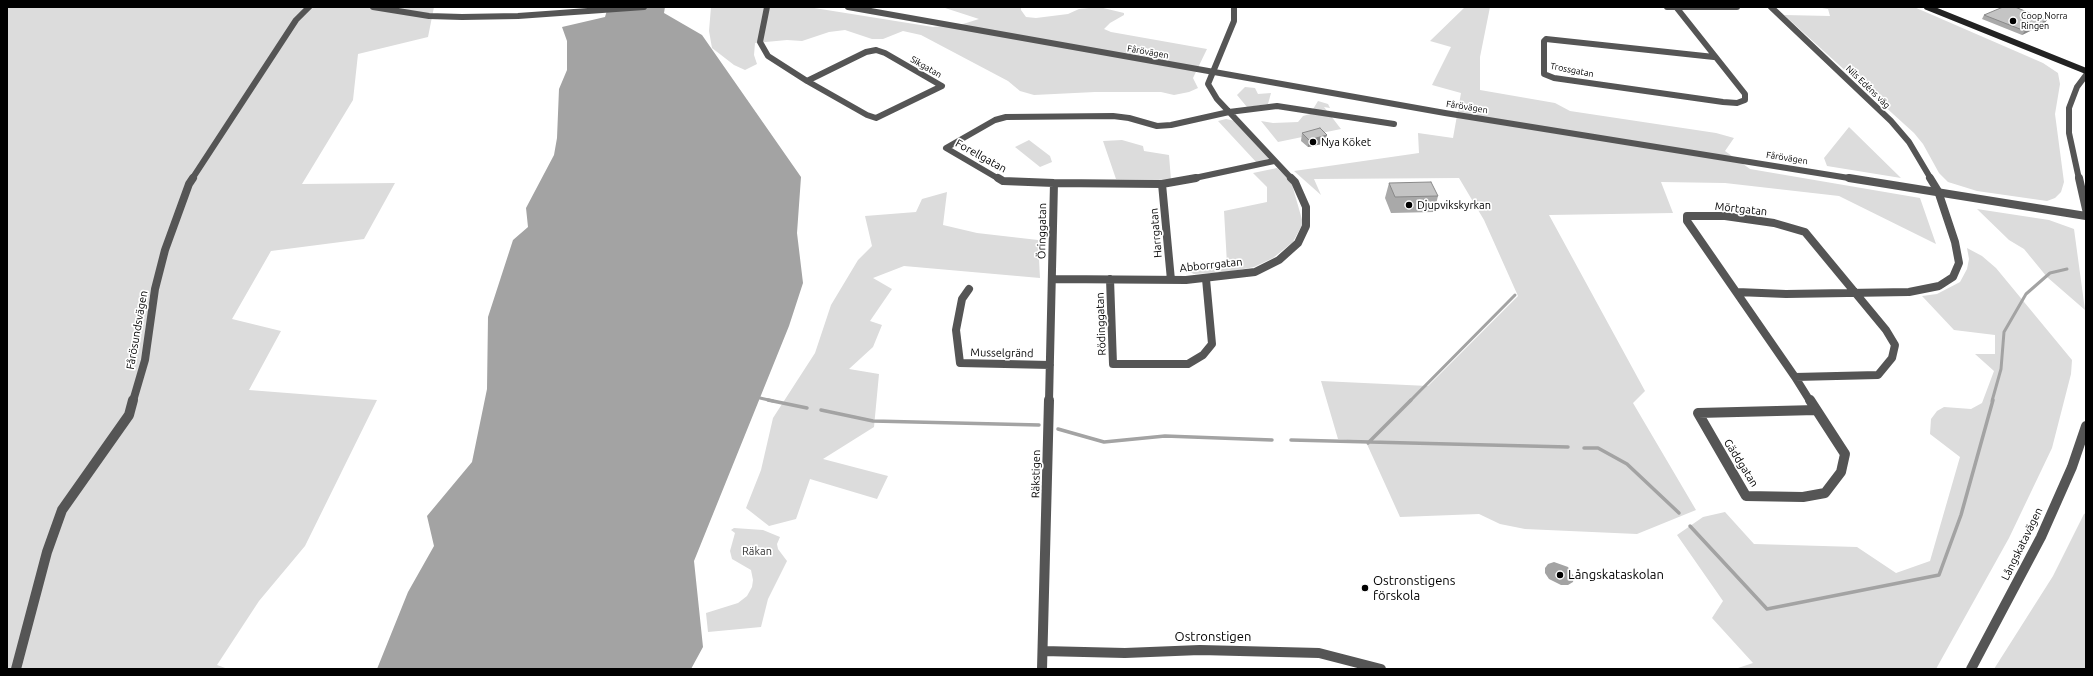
<!DOCTYPE html>
<html>
<head>
<meta charset="utf-8">
<style>
	body { margin:0 }
	#map { position:relative; width:2093px; height:676px; overflow:hidden; background:#fff; font-family:Ubuntu,sans-serif }
	canvas { display:block }
	.frame { position:absolute; inset:0; border:8px solid #000; pointer-events:none }
</style>
</head>
<body>
<div id="map">
<canvas width="2093" height="676"></canvas>
<div class="frame"></div>
</div>
<script>
const ctx = document.querySelector('canvas').getContext('2d');
ctx.lineJoin = 'round';
function fill(path, color) {
  ctx.fillStyle = color;
  ctx.fill(path, 'evenodd');
}
function shape(rows) {
  const path = new Path2D();
  for (const r of rows) {
    path.moveTo(r[0], r[1]);
    for (let i = 2; i < r.length; i += 2) path.lineTo(r[i], r[i + 1]);
  }
  return path;
}
function trace(path, color, width, dash) {
  ctx.strokeStyle = color;
  ctx.lineWidth = width;
  ctx.lineCap = dash ? 'butt' : 'round';
  ctx.setLineDash(dash || []);
  ctx.stroke(path);
}
function label(font, color, halo, rows, align = 'center') {
  ctx.font = font + ' Ubuntu,sans-serif';
  ctx.lineWidth = 3.5;
  ctx.setLineDash([]);
  ctx.textBaseline = 'middle';
  ctx.strokeStyle = halo;
  ctx.fillStyle = color;
  for (const [text, x, y, turn = 0] of rows) {
    ctx.save();
    ctx.translate(x, y);
    ctx.rotate((+turn || 0) * Math.PI / 180);
    ctx.textAlign = isNaN(turn) ? turn : align;
    if (halo) ctx.strokeText(text, 0, 0);
    ctx.fillText(text, 0, 0);
    ctx.restore();
  }
}
const green = shape([
	[7,7,434,7,428,37,358,54,353,100,302,184,395,183,364,239,271,251,232,319,281,331,249,390,377,400,305,546,259,601,217,665,228,669,7,669],
	[711,7,808,7,933,27,963,24,979,19,942,7,1021,7,1021,10,1026,17,1036,18,1068,14,1079,9,1099,7,1124,13,1124,15,1110,23,1104,29,1111,32,1207,49,1193,78,1198,88,1189,92,1174,95,1161,92,1095,92,1034,95,1020,91,1008,81,921,35,903,31,883,39,872,39,845,30,829,32,802,41,787,40,755,43,754,55,757,64,745,70,734,65,712,48,709,31],
	[1465,7,1490,7,1480,57,1480,90,1555,103,1570,111,1716,133,1734,138,1725,151,1750,169,1920,198,1936,244,1839,196,1725,183,1661,182,1673,213,1549,215,1645,391,1633,403,1696,510,1637,534,1525,529,1500,524,1479,514,1400,517,1366,442,1338,439,1321,381,1428,386,1518,296,1484,220,1459,178,1314,179,1321,195,1294,171,1419,153,1418,133,1453,138,1461,93,1432,85,1451,47,1430,41],
	[1816,7,1914,7,2043,63,2058,73,2060,84,2055,114,2064,182,2061,192,2055,198,2047,201,1977,191,1948,182,1939,173,1923,144,1914,133,1784,15,1830,16,1828,9],
	[1245,87,1255,88,1258,94,1271,93,1268,104,1247,107,1237,95],
	[1318,101,1328,104,1330,108,1324,107,1341,129,1278,142,1261,121,1273,123,1298,122,1303,116,1310,114],
	[1226,119,1235,121,1270,158,1257,163,1218,121],
	[1849,127,1901,178,1827,166,1824,158],
	[1029,140,1050,156,1052,162,1040,167,1015,147],
	[1122,140,1143,146,1144,151,1169,155,1171,180,1116,179,1103,141],
	[1277,168,1291,181,1303,223,1293,242,1273,258,1254,267,1228,272,1194,274,1187,271,1185,264,1227,264,1224,211,1267,202,1267,187,1253,173],
	[947,192,943,225,977,233,1038,240,1040,278,904,266,873,278,892,289,870,321,882,325,873,347,849,369,879,374,874,427,823,459,888,476,877,499,810,479,796,519,769,526,746,508,761,470,773,418,815,353,831,305,858,260,872,246,865,216,916,212,922,199],
	[1977,209,2049,220,2074,229,2085,310,2047,277,2024,249,2009,240],
	[1967,248,1982,256,1996,268,2072,360,2071,374,2052,448,2009,538,1936,669,1735,669,1753,663,1712,618,1723,601,1677,535,1703,517,1725,512,1754,544,1857,547,1896,573,1930,561,1960,457,1930,434,1931,419,1937,411,1944,407,1971,409,1982,403,1994,371,1975,354,1995,354,1995,335,1954,330,1922,296,1937,294,1960,282,1967,269,1969,259],
	[2086,513,2086,669,1994,669,2053,576,2084,514],
	[734,528,763,530,780,537,777,544,778,549,787,561,768,599,761,627,708,632,706,613,738,603,747,596,752,587,753,580,751,570,732,559,730,551,735,533,731,530]
]);
const water = shape([
	[608,7,665,7,664,13,702,35,801,177,797,233,803,283,789,326,694,561,703,647,691,669,377,669,408,592,434,546,427,516,472,462,487,389,488,317,513,240,528,227,526,208,554,155,557,138,559,89,567,70,567,41,562,27,605,17],
	[1554,562,1568,567,1574,577,1573,582,1568,585,1561,585,1549,579,1545,573,1545,568,1548,564]
]);
const streamFar1 = shape([
	[760,398,773,401],
	[1410,401,1515,295],
	[1992,401,2001,369,2004,332,2026,294,2050,273,2067,269]
]);
const stream = shape([
	[768,400,807,408],
	[821,410,873,421,1039,425],
	[1058,429,1104,442,1165,436,1272,440],
	[1291,440,1568,447],
	[1368,443,1411,400],
	[1584,448,1598,448,1627,464,1679,513],
	[1690,526,1767,609,1939,575,1961,515,1993,400]
]);
const minorFar2 = shape([
	[373,7,429,16,462,17,518,16,644,7],
	[767,7,760,42,768,56,807,81],
	[1234,7,1234,21,1208,84,1217,99,1292,179],
	[1667,7,1737,7],
	[1676,7,1745,94,1745,100,1737,103,1723,102,1554,78,1544,74,1544,41,1546,39,1714,57],
	[1771,7,1891,121,1909,142,1931,179],
	[876,50,885,53,942,86,876,118,867,115,807,81,866,52,876,50],
	[192,179,296,20,309,7],
	[999,179,946,148,995,120,1006,117,1113,116,1129,118,1157,126,1171,125,1229,112,1277,106,1394,124],
	[1190,179,1274,161]
]);
const minorFar1 = shape([
	[998,178,1003,181,1054,183,1162,184,1196,178],
	[1162,184,1171,280],
	[1687,216,1725,216,1774,223,1805,232,1886,330,1895,345,1892,358,1878,375,1795,377,1687,221,1687,216],
	[1052,279,1186,280,1255,272,1279,260,1298,243,1306,226,1306,207,1295,182,1291,178],
	[1110,279,1113,364,1188,364,1203,355,1212,344,1206,279],
	[969,289,962,299,956,330,960,363,1050,365],
	[1737,292,1786,294,1909,292,1939,286,1953,277,1959,263,1955,242,1938,191,1930,178],
	[1795,377,1810,401],
	[133,401,145,360,155,289,165,250,189,184,193,178],
	[1049,401,1054,183]
]);
const minor = shape([
	[1810,400,1845,454,1841,472,1825,493,1803,497,1746,496,1698,413,1816,410],
	[1043,651,1125,653,1200,650,1319,653,1381,669],
	[16,669,47,552,62,510,129,415,133,400],
	[1042,669,1049,400]
]);
const tertiaryFar2 = shape([
	[848,7,1445,113,1855,179],
	[2079,179,2069,133,2069,108,2077,87,2086,75]
]);
const tertiaryFar1 = shape([
	[1849,178,2086,216],
	[2079,178,2086,209]
]);
const tertiary = shape([
	[1971,669,2041,537,2072,467,2086,426]
]);
const secondary = shape([
	[1927,7,2086,71]
]);
const wall = shape([
	[1984,15,2047,20,2044,24,2022,35,1982,19],
	[1302,133,1327,135,1326,143,1308,147,1301,141],
	[1389,183,1438,196,1434,212,1391,213,1385,198]
]);
const shadedWall = shape([
	[2047,20,2044,24,2022,35,2025,31],
	[1327,135,1326,143,1308,147,1309,140]
]);
const building = shape([
	[2003,7,2015,7,2047,20,2025,31,1984,15,2003,7],
	[1320,128,1327,135,1309,140,1302,133,1320,128],
	[1431,182,1438,196,1395,197,1389,183,1431,182]
]);
const markers = [
	[2013,21,4,"#000"],
	[1313,142,4,"#000"],
	[1409,205,4,"#000"],
	[1560,575,4,"#000"],
	[1365,588,4,"#000"]
];
const farPoinames = [
	["Coop Norra",2021,16],
	["Ringen",2021,26]
];
const farStreetnames = [
	["Fårövägen",1148,52,10],
	["Sikgatan",926,67,30],
	["Trossgatan",1572,70,11],
	["Nils Edéns väg",1868,87,44],
	["Fårövägen",1467,107,9],
	["Fårövägen",1787,158,9]
];
const poiNames = [
	["Nya Köket",1321,142],
	["Djupvikskyrkan",1417,205]
];
const streetNames = [
	["Forellgatan",981,156,29],
	["Mörtgatan",1741,209,6],
	["Öringgatan",1042,231,-89],
	["Harrgatan",1156,233,-95],
	["Abborrgatan",1211,265,-6],
	["Rödinggatan",1101,324,-92],
	["Fårösundsvägen",137,330,-80],
	["Musselgränd",1002,353,1],
	["Gäddgatan",1741,463,58],
	["Räkstigen",1036,474,-89],
	["Långskatavägen",2022,544,-64]
];
const parkNames = [
	["Räkan",757,551]
];
const nearPoinames = [
	["Långskataskolan",1568,575],
	["Ostronstigens",1373,581],
	["förskola",1373,596]
];
const nearStreetnames = [
	["Ostronstigen",1213,637]
];
fill(green, '#dcdcdc');
fill(water, '#a3a3a3');
trace(streamFar1, '#a3a3a3', 3);
trace(stream, '#a3a3a3', 3.5);
trace(minorFar2, '#555', 6);
trace(minorFar1, '#555', 8);
trace(minor, '#555', 10);
trace(tertiaryFar2, '#555', 6);
trace(tertiaryFar1, '#555', 8);
trace(tertiary, '#555', 10);
trace(secondary, '#222', 6);
fill(wall, '#a9a9a9');
fill(shadedWall, '#898989');
fill(building, '#c4c4c4');
trace(building, '#898989', 1);
for (const [x, y, r, color] of markers) {
  const dot = new Path2D();
  dot.arc(x, y, r, 0, 2 * Math.PI);
  ctx.fillStyle = color;
  ctx.fill(dot);
  trace(dot, '#fff', 1.5);
}
label('9px', '#000', '#fff', farPoinames, 'left');
label('9px', '#000', '#fff', farStreetnames);
label('11px', '#000', '#fff', poiNames, 'left');
label('11px', '#000', '#fff', streetNames);
label('11px', '#333', '#fff', parkNames);
label('13px', '#000', '#fff', nearPoinames, 'left');
label('13px', '#000', '#fff', nearStreetnames);
</script>
</body>
</html>
